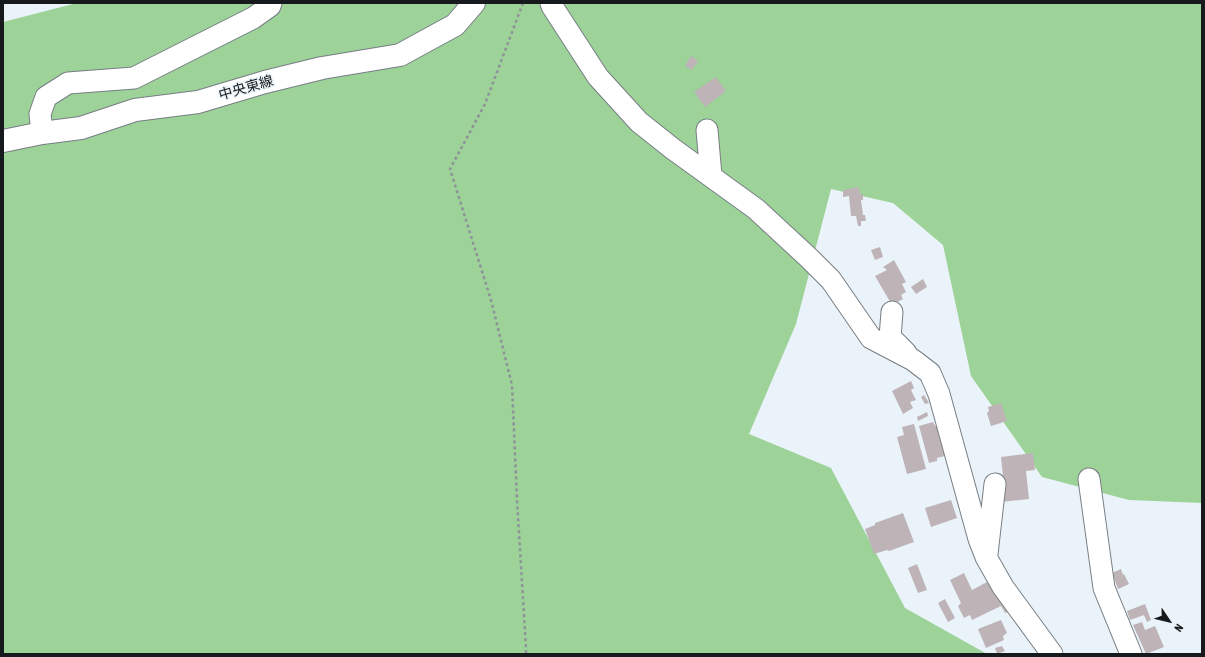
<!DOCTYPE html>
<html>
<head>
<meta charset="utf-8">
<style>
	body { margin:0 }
	#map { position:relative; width:1205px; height:657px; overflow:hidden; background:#eaf3f9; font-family:"Asap Condensed",sans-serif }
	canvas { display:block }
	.frame { position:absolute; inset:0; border:4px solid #171a1c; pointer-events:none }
	.north { position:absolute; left:1149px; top:601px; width:40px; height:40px; -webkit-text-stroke:3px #eaf3f9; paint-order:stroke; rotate:125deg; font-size:11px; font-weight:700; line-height:16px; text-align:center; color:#171a1c }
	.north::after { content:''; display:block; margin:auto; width:14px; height:18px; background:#171a1c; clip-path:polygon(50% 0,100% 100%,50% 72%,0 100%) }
</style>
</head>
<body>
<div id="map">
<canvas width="1205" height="657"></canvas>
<div class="frame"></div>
<div class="north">N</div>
</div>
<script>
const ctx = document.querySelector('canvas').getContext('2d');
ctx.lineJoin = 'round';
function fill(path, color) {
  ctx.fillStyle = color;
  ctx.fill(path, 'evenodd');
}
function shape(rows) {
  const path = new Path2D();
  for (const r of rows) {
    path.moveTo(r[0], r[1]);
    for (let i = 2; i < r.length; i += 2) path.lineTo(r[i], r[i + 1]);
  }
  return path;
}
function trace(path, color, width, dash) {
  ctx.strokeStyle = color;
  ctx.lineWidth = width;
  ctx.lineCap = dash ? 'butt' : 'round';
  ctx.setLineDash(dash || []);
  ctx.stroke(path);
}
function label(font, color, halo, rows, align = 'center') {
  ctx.font = font + ' "Asap Condensed","Noto Sans JP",sans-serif';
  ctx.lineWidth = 3;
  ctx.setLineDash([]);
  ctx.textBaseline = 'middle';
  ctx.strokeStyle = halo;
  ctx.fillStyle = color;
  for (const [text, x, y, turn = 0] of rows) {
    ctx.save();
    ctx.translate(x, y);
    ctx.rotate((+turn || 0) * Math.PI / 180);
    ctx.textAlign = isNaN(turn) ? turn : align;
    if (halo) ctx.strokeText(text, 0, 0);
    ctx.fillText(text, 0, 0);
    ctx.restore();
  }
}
const green = shape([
	[77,3,1202,3,1202,503,1129,500,1042,477,971,376,943,245,893,203,831,189,796,324,749,434,831,468,905,608,987,654,3,654,3,22]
]);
const building = shape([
	[691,56,698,61,692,70,685,66],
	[716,77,726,91,705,107,694,92],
	[859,187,860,194,863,194,863,200,861,200,863,215,865,215,866,221,861,221,861,226,858,226,856,216,851,216,849,196,843,197,843,190],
	[880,247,883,257,875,260,871,250],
	[894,260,906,282,902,284,906,292,901,295,903,299,892,305,875,276,887,270,883,267],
	[923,279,927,287,916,294,911,287],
	[911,381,914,388,911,390,916,400,910,402,913,408,903,414,892,391],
	[924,395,929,403,925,404,921,397],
	[1001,403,1007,421,991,426,987,413,989,411,988,407],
	[927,412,928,416,918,421,917,417],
	[933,422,935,426,937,425,945,456,937,458,937,461,929,463,919,426],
	[914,424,926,469,907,474,897,437,904,435,902,427],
	[1033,453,1035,470,1026,471,1029,499,1001,502,1004,486,1001,457],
	[951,500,957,518,931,527,925,508],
	[903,513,914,542,889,551,887,550,874,554,865,529,875,525,875,523],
	[917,564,927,590,918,593,908,568],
	[1121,569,1123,575,1124,574,1129,584,1118,589,1112,573],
	[964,573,972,590,987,582,989,585,997,582,1011,611,1005,613,1001,606,972,620,970,615,964,618,958,606,961,603,950,580],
	[945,599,955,618,948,622,938,603],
	[1145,604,1151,620,1147,622,1144,615,1130,620,1127,611],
	[1001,620,1007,633,1003,636,1004,640,986,648,978,629],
	[1142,622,1145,630,1155,626,1164,647,1146,654,1133,625],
	[1002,646,1005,651,997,654,995,648]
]);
const path = shape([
	[523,3,485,104,450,169,491,300,512,385,517,500,526,648,526,654]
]);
const minor = shape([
	[551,3,552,6,598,77,639,122,673,149,756,209,809,258,831,280,871,338,913,360,930,373,939,394,979,539,986,557,1003,587,1052,654],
	[707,130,711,176],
	[42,133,40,114,46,97,68,83,134,78,253,18,270,6,271,3],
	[892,312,890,337,906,353],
	[1089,479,1104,588,1131,654],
	[987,554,995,484]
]);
const tertiary = shape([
	[3,141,42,133,81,128,135,110,198,102,265,82,322,68,400,55,455,25,474,3]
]);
const streetNames = [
	["中央東線",246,88,-16]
];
fill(green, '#9dd299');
fill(building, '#beb4b7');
trace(minor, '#777e84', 23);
trace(tertiary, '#777e84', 24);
trace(path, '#8d9398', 2.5, [3, 3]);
trace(minor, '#fff', 21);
trace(tertiary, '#fff', 22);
label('14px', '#171a1c', '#eaf3f9', streetNames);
</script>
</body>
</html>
